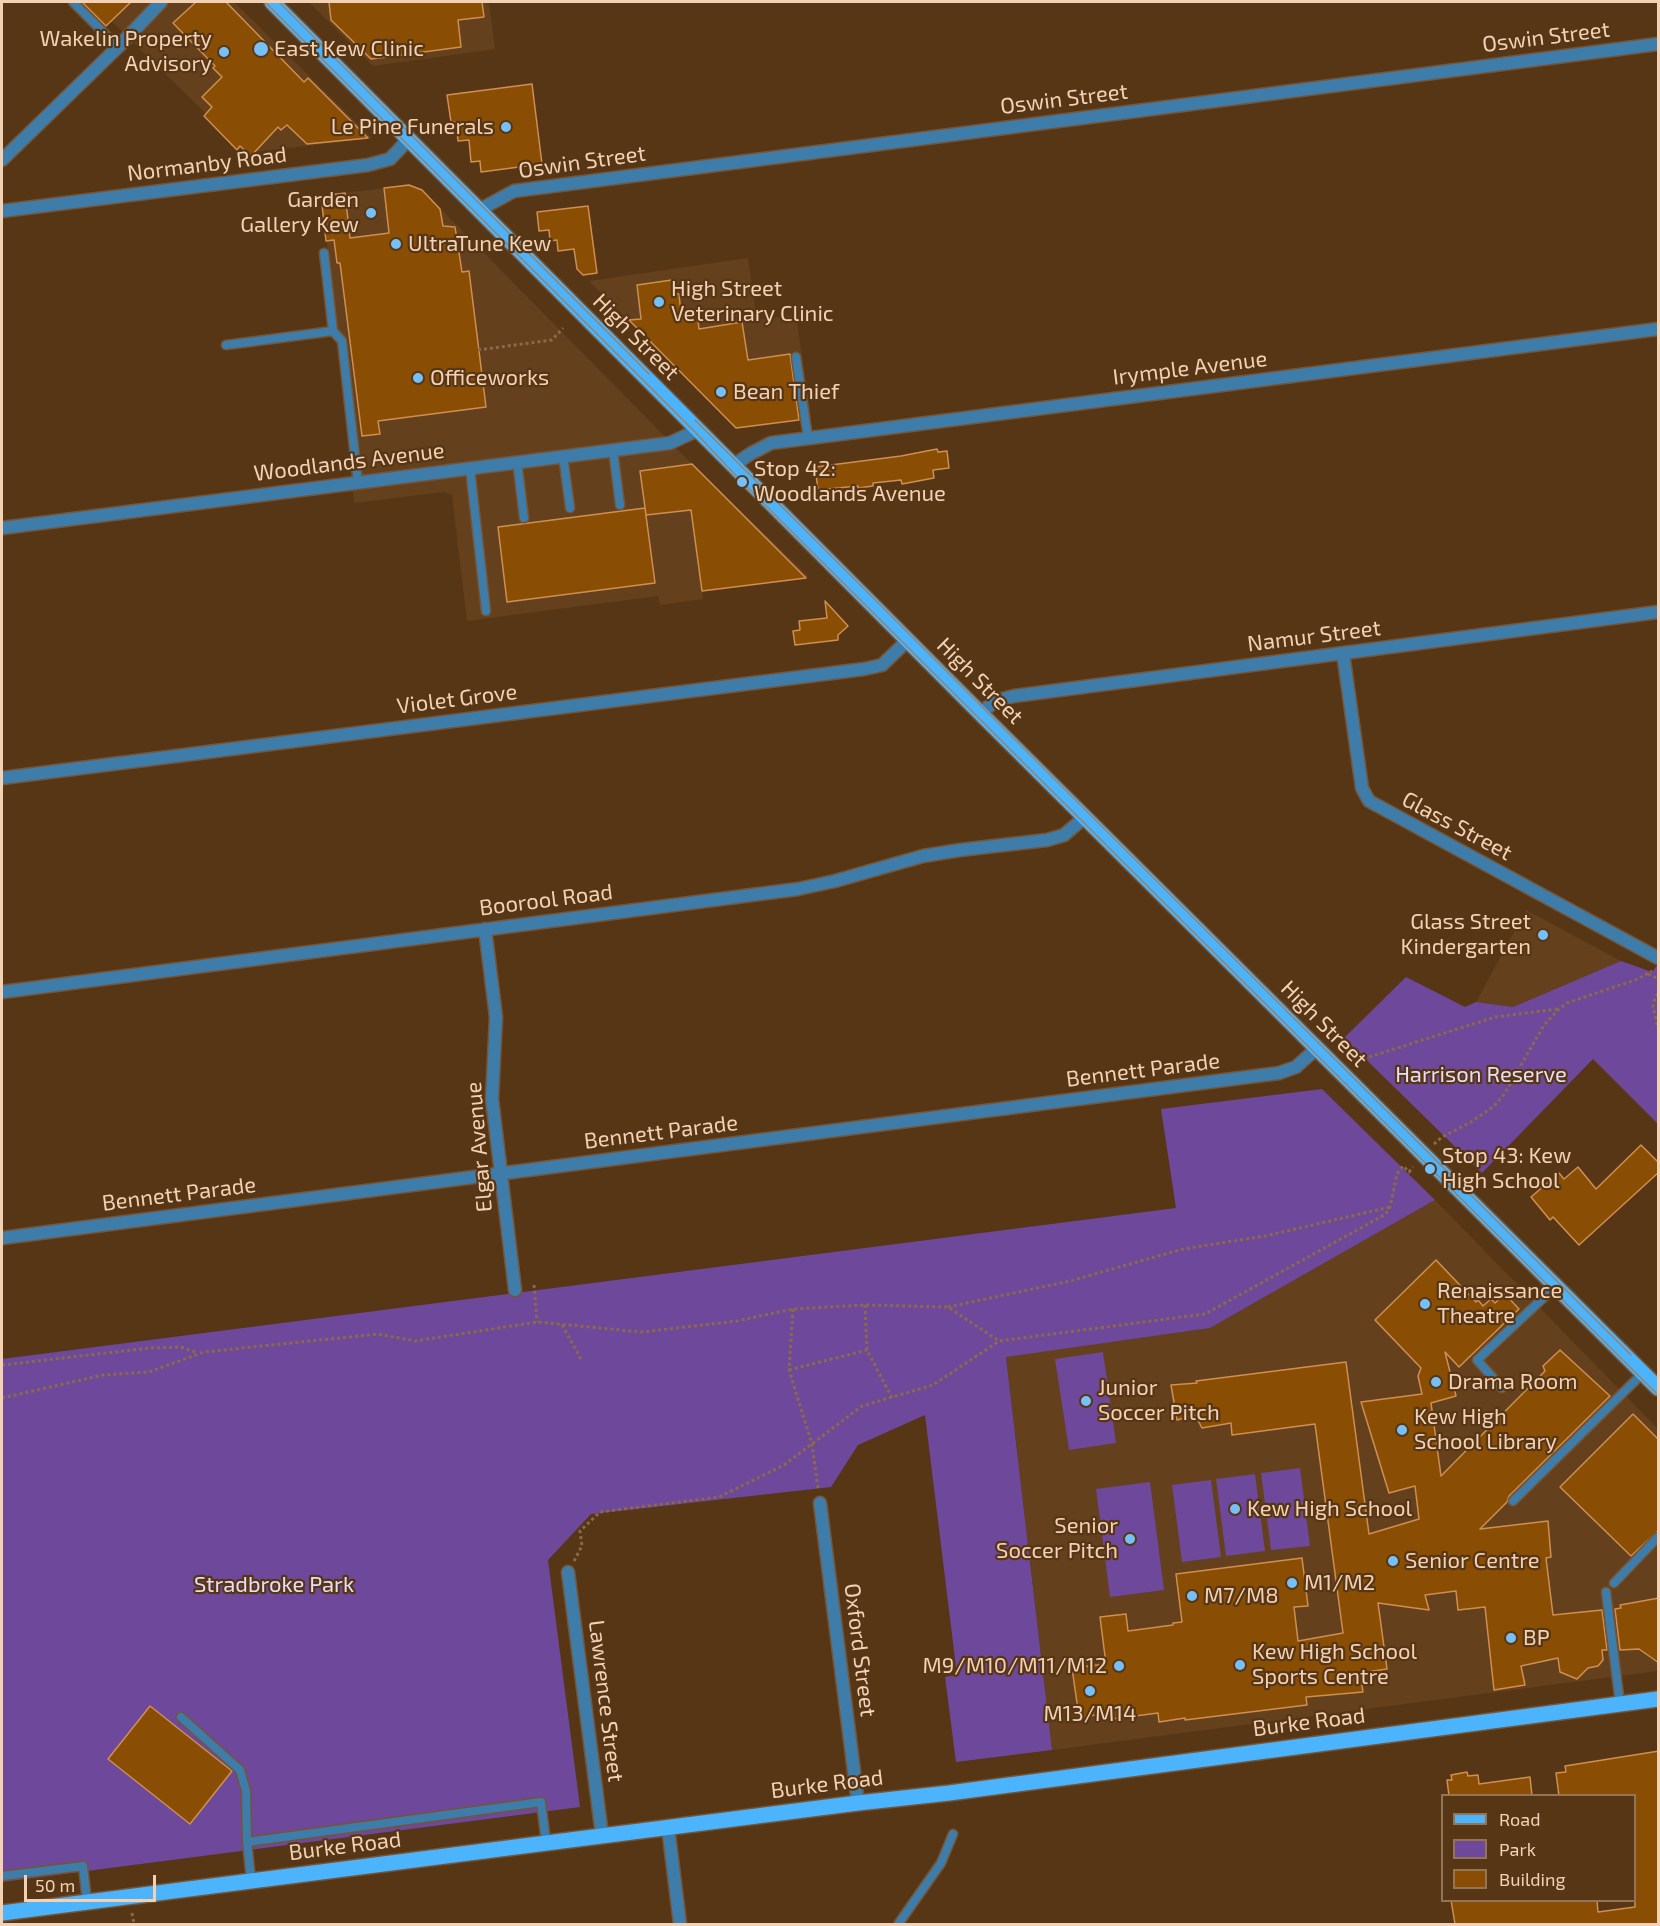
<!DOCTYPE html>
<html>
<head>
<meta charset="utf-8">
<style>
	body { margin:0 }
	#map { position:relative; width:1660px; height:1926px; overflow:hidden; background:#573616; font-family:"Exo 2",sans-serif }
	canvas { display:block }
	.frame { position:absolute; inset:0; border:3px solid #f3d1b4; pointer-events:none }
	.legend { position:absolute; left:1441px; top:1794px; width:195px; height:108px; box-sizing:border-box; background:#573616; border:2px solid #957455; margin:0; padding:8px 10px; list-style:none; font-size:18px; color:#f3d1b4 }
	.legend li { display:flex; align-items:center; gap:12px; height:30px }
	.legend b { width:30px; border:2px solid #957455 }
	.scale { position:absolute; left:24px; top:1875px; width:132px; height:27px; box-sizing:border-box; border:3px solid #f3d1b4; border-top:0; padding-left:8px; font-size:18px; line-height:21px; white-space:nowrap; color:#f3d1b4; -webkit-text-stroke:4px #573616; paint-order:stroke }
</style>
</head>
<body>
<div id="map">
<canvas width="1660" height="1926"></canvas>
<div class="frame"></div>
<ul class="legend">
<li><b style="height:8px;background:#4bb4fd"></b>Road</li>
<li><b style="height:16px;background:#6e489b"></b>Park</li>
<li><b style="height:16px;background:#894e04"></b>Building</li>
</ul>
<div class="scale">50 m</div>
</div>
<script>
const ctx = document.querySelector('canvas').getContext('2d');
ctx.lineJoin = 'round';
function fill(path, color) {
  ctx.fillStyle = color;
  ctx.fill(path, 'evenodd');
}
function shape(rows) {
  const path = new Path2D();
  for (const r of rows) {
    path.moveTo(r[0], r[1]);
    for (let i = 2; i < r.length; i += 2) path.lineTo(r[i], r[i + 1]);
  }
  return path;
}
function trace(path, color, width, dash) {
  ctx.strokeStyle = color;
  ctx.lineWidth = width;
  ctx.lineCap = dash ? 'butt' : 'round';
  ctx.setLineDash(dash || []);
  ctx.stroke(path);
}
function label(font, color, halo, rows, align = 'center') {
  ctx.font = font + ' "Exo 2",sans-serif';
  ctx.lineWidth = 4.5;
  ctx.setLineDash([]);
  ctx.textBaseline = 'middle';
  ctx.strokeStyle = halo;
  ctx.fillStyle = color;
  for (const [text, x, y, turn = 0] of rows) {
    ctx.save();
    ctx.translate(x, y);
    ctx.rotate((+turn || 0) * Math.PI / 180);
    ctx.textAlign = isNaN(turn) ? turn : align;
    if (halo) ctx.strokeText(text, 0, 0);
    ctx.fillText(text, 0, 0);
    ctx.restore();
  }
}
const built = shape([
	[92,2,234,2,372,138,246,153],
	[309,2,489,2,495,49,373,66],
	[409,185,422,190,692,464,809,577,702,591,703,599,660,605,658,596,467,621,452,495,444,492,354,503,332,286,321,196],
	[748,258,757,320,796,315,811,418,736,428,589,281],
	[1526,910,1621,961,1513,1007,1476,1002],
	[1435,1200,1658,1429,1658,1671,1052,1750,1006,1356,1210,1328]
]);
const green = shape([
	[1621,961,1652,972,1658,964,1658,1124,1593,1059,1482,1173,1344,1038,1406,977,1465,1007,1476,1002,1513,1007],
	[1322,1089,1435,1200,1210,1328,1006,1357,1052,1750,956,1762,945,1677,957,1675,925,1415,858,1445,831,1487,591,1514,548,1560,580,1807,2,1882,2,1359,1176,1208,1161,1109],
	[1103,1352,1116,1443,1069,1450,1055,1359],
	[1300,1468,1310,1546,1271,1550,1261,1473],
	[1255,1474,1265,1551,1226,1556,1216,1479],
	[1211,1480,1221,1557,1182,1562,1172,1485],
	[1150,1482,1164,1590,1110,1597,1096,1489]
]);
const building = shape([
	[82,2,131,2,106,26,82,2],
	[196,2,226,2,304,82,308,78,368,138,307,144,287,125,281,130,278,127,251,156,240,146,237,150,204,116,212,107,202,97,222,77,213,68,215,66,173,23,196,2],
	[329,2,482,2,484,17,458,20,461,47,371,59,331,20,329,2],
	[532,84,542,164,481,172,480,161,471,162,469,140,458,141,456,122,451,122,447,95,532,84],
	[409,185,422,190,440,209,443,226,455,227,462,272,469,271,486,407,378,421,380,434,362,436,340,263,337,263,334,240,326,241,321,196,345,193,350,238,389,233,384,188,409,185],
	[588,206,597,273,583,275,577,269,574,249,558,251,557,240,550,241,549,230,539,231,537,212,588,206],
	[672,280,675,294,679,294,681,314,697,312,699,329,742,322,748,360,790,354,799,420,736,428,629,320,641,319,637,285,672,280],
	[937,449,938,452,947,451,949,468,933,470,934,478,902,484,901,480,873,483,873,486,858,488,858,486,818,490,815,467,901,456,937,449],
	[692,464,806,578,702,591,691,510,646,515,640,471,692,464],
	[645,508,655,583,507,602,498,527,645,508],
	[825,601,848,626,838,635,838,640,795,645,793,631,800,630,799,621,827,618,825,601],
	[1641,1145,1659,1163,1659,1172,1579,1245,1553,1217,1550,1220,1531,1197,1559,1173,1564,1179,1578,1167,1596,1189,1641,1145],
	[1436,1260,1476,1302,1478,1300,1483,1306,1491,1299,1495,1303,1505,1294,1519,1309,1459,1367,1445,1352,1456,1396,1431,1403,1441,1476,1545,1371,1543,1366,1560,1350,1610,1396,1509,1496,1507,1502,1480,1529,1548,1521,1551,1557,1546,1558,1553,1615,1602,1610,1607,1650,1602,1650,1603,1660,1598,1666,1588,1668,1577,1679,1560,1672,1558,1658,1521,1666,1525,1685,1494,1690,1485,1607,1458,1610,1456,1591,1425,1595,1429,1610,1378,1603,1387,1669,1360,1673,1363,1692,1306,1697,1307,1705,1185,1720,1185,1718,1159,1722,1158,1713,1112,1719,1112,1713,1079,1717,1072,1668,1106,1664,1100,1617,1126,1614,1128,1631,1173,1625,1173,1623,1182,1622,1176,1574,1302,1558,1308,1606,1294,1607,1298,1641,1343,1633,1315,1424,1232,1435,1231,1423,1202,1428,1195,1415,1177,1420,1171,1385,1197,1383,1196,1381,1346,1362,1369,1534,1419,1519,1415,1486,1389,1493,1361,1402,1422,1394,1418,1376,1421,1368,1375,1320,1436,1260],
	[1633,1414,1659,1440,1659,1530,1631,1556,1560,1487,1633,1414],
	[1659,1598,1659,1663,1639,1649,1620,1650,1615,1609,1621,1608,1620,1605,1659,1598],
	[150,1706,232,1771,190,1824,108,1759,150,1706],
	[1659,1751,1659,1924,1455,1924,1451,1900,1597,1900,1598,1912,1635,1907,1635,1796,1559,1796,1556,1773,1566,1772,1565,1766,1659,1751],
	[1467,1772,1468,1776,1478,1775,1479,1784,1530,1777,1532,1796,1449,1796,1447,1780,1452,1780,1451,1775,1467,1772]
]);
const path = shape([
	[478,350,552,340,563,328],
	[1648,974,1658,979],
	[1658,994,1655,997,1653,1006,1658,1029],
	[1364,1060,1369,1057,1495,1017,1558,1009],
	[1434,1144,1442,1137,1471,1122,1494,1106,1505,1093,1544,1025,1559,1009,1567,1003,1638,979,1652,971],
	[534,1285,537,1322],
	[865,1305,867,1350,892,1398],
	[948,1307,1070,1281,1183,1249,1265,1236,1390,1207],
	[793,1309,789,1370,812,1444,818,1489],
	[562,1325,581,1359],
	[2,1365,150,1348,181,1347,198,1353],
	[789,1370,867,1350],
	[2,1398,103,1375,149,1372,204,1352,378,1334,415,1341,537,1322,642,1332,737,1321,793,1309,865,1305,948,1307,999,1341],
	[574,1561,582,1546,580,1531,600,1512,719,1497,784,1465,862,1406,933,1385,999,1341,1205,1314,1386,1214,1390,1207,1397,1174,1403,1166,1409,1172,1413,1167],
	[132,1913,134,1924]
]);
const service = shape([
	[73,2,118,47],
	[324,253,333,331],
	[226,345,333,331,342,341,358,483],
	[796,357,808,438],
	[613,450,620,505],
	[563,456,570,508],
	[517,461,524,518],
	[470,468,486,611],
	[1502,1388,1477,1360,1556,1286],
	[1513,1501,1643,1373],
	[1614,1583,1658,1537],
	[1606,1592,1620,1704],
	[181,1717,240,1770,246,1791,247,1842],
	[2,1876,83,1866,87,1902],
	[251,1880,247,1842,541,1802,546,1842],
	[899,1923,941,1863,953,1834]
]);
const minor = shape([
	[2,160,118,47,161,2],
	[479,210,514,191,1658,44],
	[2,211,368,165,390,159,409,139],
	[734,465,750,454,771,443,1658,329],
	[2,528,670,443,698,430],
	[1343,653,1362,788,1369,801,1658,958],
	[980,713,996,701,1014,696,1658,612],
	[2,778,864,669,882,665,908,640],
	[485,929,496,1017,492,1099,515,1290],
	[2,992,798,889,835,881,923,856,960,850,1047,840,1064,835,1085,817],
	[2,1238,1279,1073,1296,1067,1317,1048],
	[820,1503,858,1803],
	[568,1572,602,1835],
	[668,1827,680,1924]
]);
const primary = shape([
	[272,2,980,713,1658,1388],
	[2,1913,858,1803,949,1793,1658,1699]
]);
const tram = shape([
	[265,2,695,432,742,482,1658,1395],
	[279,2,649,374],
	[695,420,1631,1355]
]);
const markers = [
	[261,49,8,"#77c0f7"],
	[224,52,6,"#77c0f7"],
	[506,127,6,"#77c0f7"],
	[371,213,6,"#77c0f7"],
	[396,244,6,"#77c0f7"],
	[659,302,6,"#77c0f7"],
	[418,378,6,"#77c0f7"],
	[721,392,6,"#77c0f7"],
	[742,482,6,"#77c0f7"],
	[1543,935,6,"#77c0f7"],
	[1430,1169,6,"#77c0f7"],
	[1425,1304,6,"#77c0f7"],
	[1436,1382,6,"#77c0f7"],
	[1086,1401,6,"#77c0f7"],
	[1402,1430,6,"#77c0f7"],
	[1235,1509,6,"#77c0f7"],
	[1130,1539,6,"#77c0f7"],
	[1393,1561,6,"#77c0f7"],
	[1292,1583,6,"#77c0f7"],
	[1192,1596,6,"#77c0f7"],
	[1511,1638,6,"#77c0f7"],
	[1240,1665,6,"#77c0f7"],
	[1119,1666,6,"#77c0f7"],
	[1090,1691,6,"#77c0f7"]
];
const streetNames = [
	["Oswin Street",1546,37,-7],
	["Oswin Street",1064,99,-7],
	["Oswin Street",582,162,-8],
	["Normanby Road",207,164,-7],
	["High Street",636,337,45],
	["Irymple Avenue",1190,368,-7],
	["Woodlands Avenue",349,462,-7],
	["Namur Street",1314,636,-7],
	["High Street",980,681,45],
	["Violet Grove",457,699,-7],
	["Glass Street",1457,826,28],
	["Boorool Road",546,900,-7],
	["High Street",1324,1024,45],
	["Bennett Parade",1143,1070,-7],
	["Bennett Parade",661,1132,-7],
	["Elgar Avenue",479,1147,-95],
	["Bennett Parade",179,1194,-7],
	["Oxford Street",860,1650,83],
	["Lawrence Street",606,1701,83],
	["Burke Road",1309,1722,-7],
	["Burke Road",827,1784,-7],
	["Burke Road",345,1846,-7]
];
const poiNames = [
	["Wakelin Property",212,39,"right"],
	["Advisory",212,64,"right"],
	["East Kew Clinic",274,49],
	["Le Pine Funerals",494,127,"right"],
	["Garden",359,200,"right"],
	["Gallery Kew",359,225,"right"],
	["UltraTune Kew",408,244],
	["High Street",671,289],
	["Veterinary Clinic",671,314],
	["Officeworks",430,378],
	["Bean Thief",733,392],
	["Stop 42:",754,469],
	["Woodlands Avenue",754,494],
	["Glass Street",1531,922,"right"],
	["Kindergarten",1531,947,"right"],
	["Stop 43: Kew",1442,1156],
	["High School",1442,1181],
	["Renaissance",1437,1291],
	["Theatre",1437,1316],
	["Drama Room",1448,1382],
	["Junior",1098,1388],
	["Soccer Pitch",1098,1413],
	["Kew High",1414,1417],
	["School Library",1414,1442],
	["Kew High School",1247,1509],
	["Senior",1118,1526,"right"],
	["Soccer Pitch",1118,1551,"right"],
	["Senior Centre",1405,1561],
	["M1/M2",1304,1583],
	["M7/M8",1204,1596],
	["BP",1523,1638],
	["Kew High School",1252,1652],
	["Sports Centre",1252,1677],
	["M9/M10/M11/M12",1107,1666,"right"],
	["M13/M14",1090,1714,"center"]
];
const parkNames = [
	["Harrison Reserve",1481,1075],
	["Stradbroke Park",274,1585]
];
fill(built, '#64401c');
fill(green, '#6e489b');
fill(building, '#894e04');
trace(building, '#cf8f53', 1.5);
trace(service, '#765536', 11);
trace(minor, '#765536', 15);
trace(primary, '#765536', 18);
trace(path, '#8b6a4b', 3, [3, 3]);
trace(service, '#3e7ca9', 8);
trace(minor, '#3e7ca9', 12);
trace(primary, '#4bb4fd', 15);
trace(tram, '#a18061', 1.5);
for (const [x, y, r, color] of markers) {
  const dot = new Path2D();
  dot.arc(x, y, r, 0, 2 * Math.PI);
  ctx.fillStyle = color;
  ctx.fill(dot);
  trace(dot, '#573616', 2);
}
label('22px', '#f3d1b4', '#573616', streetNames);
label('22px', '#f3d1b4', '#573616', poiNames, 'left');
label('22px', '#e6ddf6', '#573616', parkNames);
</script>
</body>
</html>
